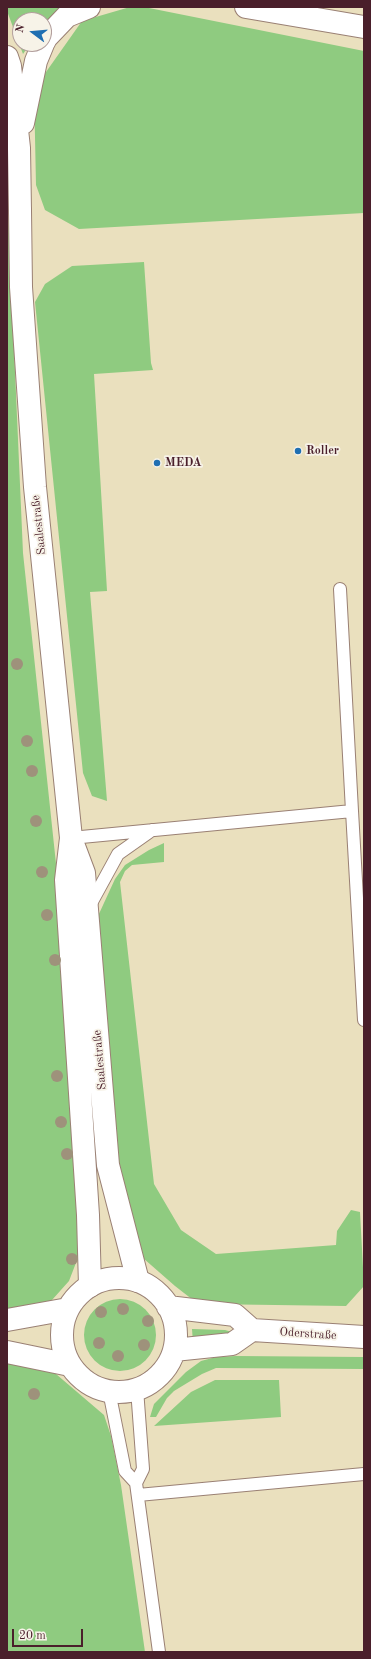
<!DOCTYPE html>
<html>
<head>
<meta charset="utf-8">
<style>
	body { margin:0 }
	#map { position:relative; width:371px; height:1659px; overflow:hidden; background:#eae0be; font-family:"Old Standard TT",serif }
	canvas { display:block }
	.frame { position:absolute; inset:0; border:8px solid #4a1f2b; pointer-events:none }
	.north { position:absolute; left:12px; top:12px; width:40px; height:40px; box-sizing:border-box; background:#f7f3e8; border:1px solid #b29e9c; border-radius:50%; rotate:286deg; font-size:11px; font-weight:700; line-height:16px; text-align:center; color:#4a1f2b }
	.north::after { content:''; display:block; margin:auto; width:14px; height:18px; background:#1f6fb2; clip-path:polygon(50% 0,100% 100%,50% 72%,0 100%) }
	.scale { position:absolute; left:12px; top:1629px; width:71px; height:18px; box-sizing:border-box; border:2px solid #4a1f2b; border-top:0; padding-left:5px; font-size:12px; line-height:14px; white-space:nowrap; color:#4a1f2b; -webkit-text-stroke:3px #f7f3e8; paint-order:stroke }
</style>
</head>
<body>
<div id="map">
<canvas width="371" height="1659"></canvas>
<div class="frame"></div>
<div class="north">N</div>
<div class="scale">20 m</div>
</div>
<script>
const ctx = document.querySelector('canvas').getContext('2d');
ctx.lineJoin = 'round';
function fill(path, color) {
  ctx.fillStyle = color;
  ctx.fill(path, 'evenodd');
}
function shape(rows) {
  const path = new Path2D();
  for (const r of rows) {
    if (r.length === 3) {
      path.moveTo(r[0] + r[2], r[1]);
      path.arc(r[0], r[1], r[2], 0, 2 * Math.PI);
      continue;
    }
    path.moveTo(r[0], r[1]);
    for (let i = 2; i < r.length; i += 2) path.lineTo(r[i], r[i + 1]);
  }
  return path;
}
function trace(path, color, width, dash) {
  ctx.strokeStyle = color;
  ctx.lineWidth = width;
  ctx.lineCap = dash ? 'butt' : 'round';
  ctx.setLineDash(dash || []);
  ctx.stroke(path);
}
function label(font, color, halo, rows, align = 'center') {
  ctx.font = font + ' "Old Standard TT",serif';
  ctx.lineWidth = 3.5;
  ctx.setLineDash([]);
  ctx.textBaseline = 'middle';
  ctx.strokeStyle = halo;
  ctx.fillStyle = color;
  for (const [text, x, y, turn = 0] of rows) {
    ctx.save();
    ctx.translate(x, y);
    ctx.rotate((+turn || 0) * Math.PI / 180);
    ctx.textAlign = isNaN(turn) ? turn : align;
    if (halo) ctx.strokeText(text, 0, 0);
    ctx.fillText(text, 0, 0);
    ctx.restore();
  }
}
const green = shape([
	[7,7,62,7,55,12,44,26,44,20,20,20,20,44,30,44,23,54,7,11],
	[130,7,144,7,364,51,364,213,79,229,45,210,36,185,34,89,82,21],
	[7,189,23,553,64,939,80,1228,79,1255,69,1281,52,1300,30,1310,7,1315],
	[144,262,151,363,153,370,94,374,107,591,90,592,107,801,92,796,83,773,35,302,45,284,72,266],
	[164,843,164,862,132,865,125,871,120,882,154,1184,181,1230,216,1254,336,1245,337,1231,351,1210,360,1212,364,1286,346,1306,204,1304,193,1300,175,1286,143,1258,118,1186,98,916,115,879,125,865,149,850],
	[120,1335,36],
	[192,1329,225,1330,232,1332,193,1343],
	[236,1356,364,1357,364,1369,216,1368,202,1374,174,1391,167,1398,156,1417,150,1417,154,1404,186,1372,201,1361,216,1357],
	[7,1358,43,1366,56,1374,104,1415,111,1436,121,1485,145,1652,7,1652],
	[215,1380,279,1380,281,1417,154,1426,191,1392]
]);
const lane = shape([
	[340,589,352,811],
	[71,838,352,811,364,1020],
	[89,907,118,854,152,830],
	[137,1389,143,1469,136,1483,159,1652],
	[109,1391,125,1471,136,1483],
	[138,1495,364,1474]
]);
const street = shape([
	[20,211,21,287,35,487,71,838,66,880,88,1215,90,1286],
	[72,841,84,873,108,1165,138,1281]
]);
const secondary = shape([
	[119,1335,57],
	[168,1307,235,1315,252,1330],
	[7,1320,68,1309],
	[174,1350,232,1344,252,1330,364,1337],
	[7,1352,70,1365]
]);
const highway = shape([
	[246,7,364,27],
	[44,42,46,38,67,16,89,7],
	[7,57,10,66,19,148,20,211],
	[23,123,36,61,43,44]
]);
const trees = [
	[17,664],
	[27,741],
	[32,771],
	[36,821],
	[42,872],
	[47,915],
	[55,960],
	[57,1076],
	[61,1122],
	[67,1154],
	[72,1259],
	[123,1309],
	[101,1312],
	[148,1321],
	[99,1343],
	[144,1345],
	[118,1356],
	[34,1394]
];
const markers = [
	[298,451,4,"#1f6fb2"],
	[157,463,4,"#1f6fb2"]
];
const poiNames = [
	["Roller",306,451],
	["MEDA",165,463]
];
const streetNames = [
	["Saalestraße",39,525,-96],
	["Saalestraße",100,1060,-95],
	["Oderstraße",308,1334,4]
];
fill(green, '#8fcb80');
trace(lane, '#9a8074', 14);
trace(street, '#9a8074', 24);
trace(secondary, '#9a8074', 24);
trace(highway, '#9a8074', 24);
trace(lane, '#fff', 12);
trace(street, '#fff', 22);
trace(secondary, '#fff', 22);
trace(highway, '#fff', 22);
ctx.fillStyle = '#9e927b';
for (const [x, y] of trees) {
  ctx.beginPath();
  ctx.arc(x, y, 6, 0, 2 * Math.PI);
  ctx.fill();
}
for (const [x, y, r, color] of markers) {
  const dot = new Path2D();
  dot.arc(x, y, r, 0, 2 * Math.PI);
  ctx.fillStyle = color;
  ctx.fill(dot);
  trace(dot, '#f7f3e8', 1.5);
}
label('bold 12px', '#4a1f2b', '#f7f3e8', poiNames, 'left');
label('12px', '#4a1f2b', '#f7f3e8', streetNames);
</script>
</body>
</html>
